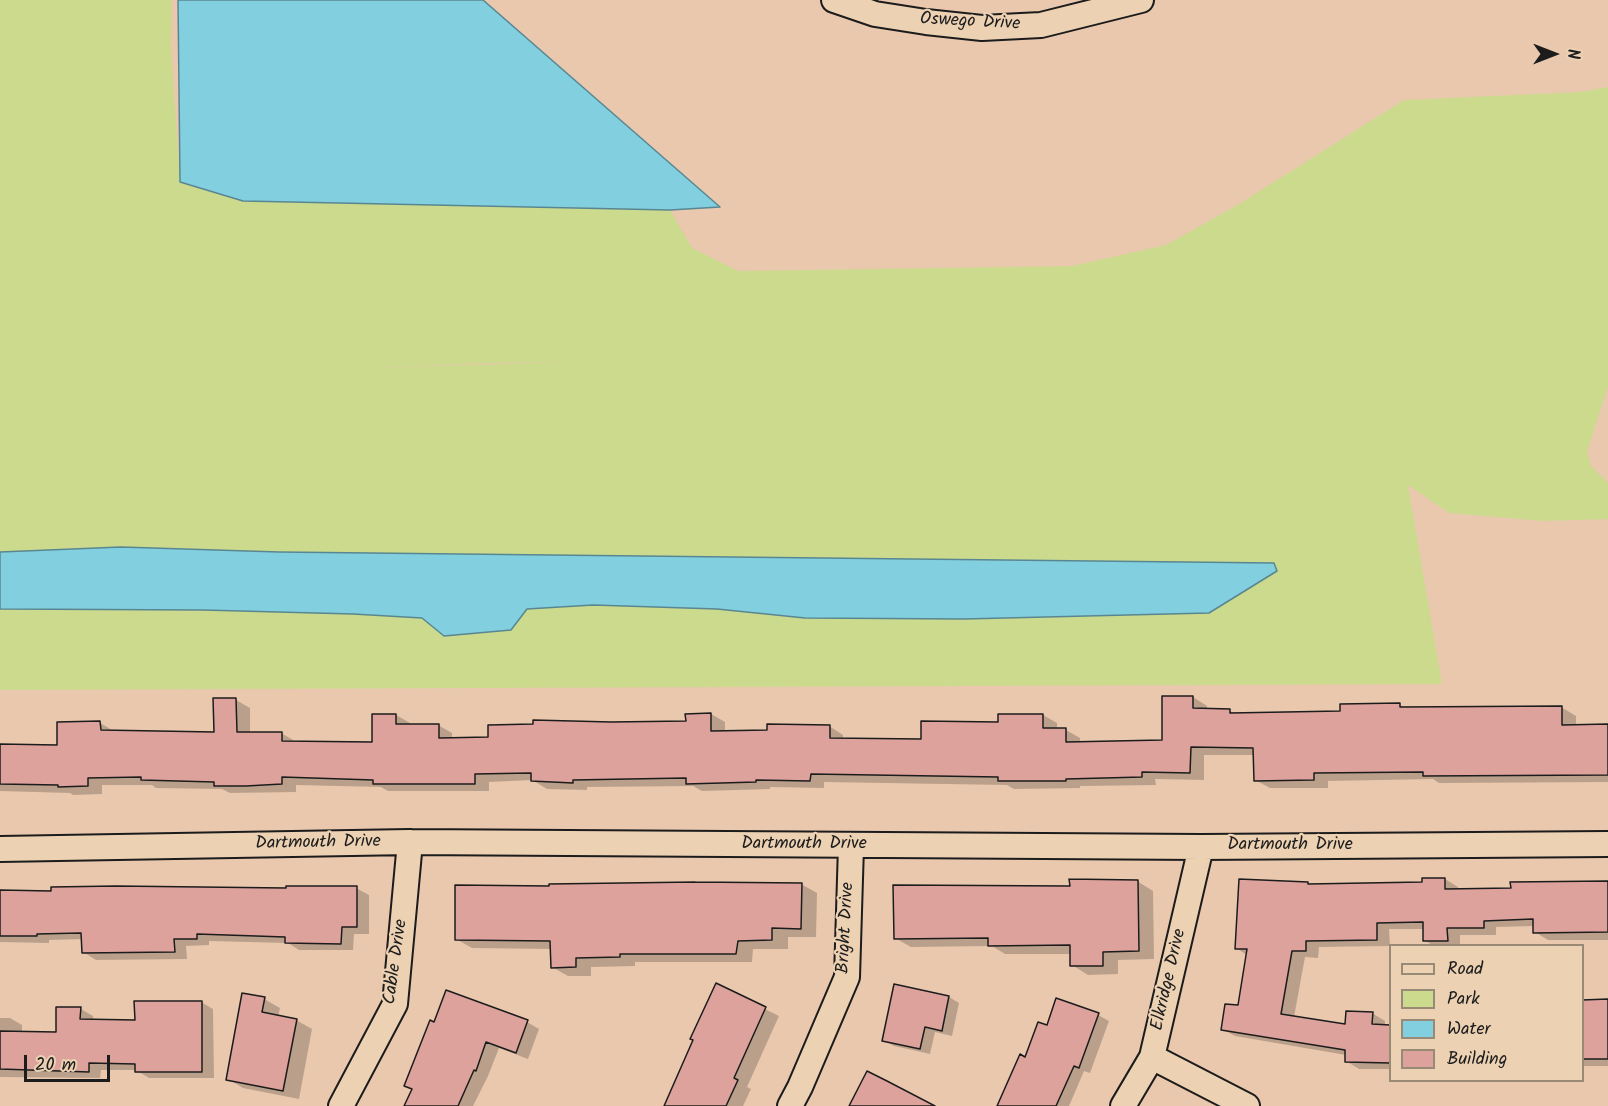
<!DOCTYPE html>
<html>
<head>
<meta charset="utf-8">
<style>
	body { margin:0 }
	#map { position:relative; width:1608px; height:1106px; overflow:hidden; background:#e9c8ae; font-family:Kalam,sans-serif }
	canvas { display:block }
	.legend { position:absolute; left:1389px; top:944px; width:195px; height:138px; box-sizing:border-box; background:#ecd1b3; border:2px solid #998977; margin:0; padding:8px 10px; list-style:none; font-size:18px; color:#1c1c1c }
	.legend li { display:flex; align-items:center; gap:12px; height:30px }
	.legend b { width:30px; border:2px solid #998977 }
	.north { position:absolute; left:1524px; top:24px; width:60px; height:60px; -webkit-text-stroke:4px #ecd1b3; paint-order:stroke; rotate:90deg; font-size:16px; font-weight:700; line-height:24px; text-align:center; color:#1c1c1c }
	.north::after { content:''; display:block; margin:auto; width:21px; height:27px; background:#1c1c1c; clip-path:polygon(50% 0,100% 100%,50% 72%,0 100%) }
	.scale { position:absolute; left:24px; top:1055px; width:86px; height:27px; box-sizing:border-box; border:3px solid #1c1c1c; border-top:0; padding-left:8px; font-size:18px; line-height:21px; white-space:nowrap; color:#1c1c1c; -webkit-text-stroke:4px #ecd1b3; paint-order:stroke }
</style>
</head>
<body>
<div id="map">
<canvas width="1608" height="1106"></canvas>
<ul class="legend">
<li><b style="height:8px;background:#ecd1b3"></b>Road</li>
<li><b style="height:16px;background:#ccda8e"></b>Park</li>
<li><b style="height:16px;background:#81cfdf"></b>Water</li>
<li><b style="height:16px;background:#dca29b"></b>Building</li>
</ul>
<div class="north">N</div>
<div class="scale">20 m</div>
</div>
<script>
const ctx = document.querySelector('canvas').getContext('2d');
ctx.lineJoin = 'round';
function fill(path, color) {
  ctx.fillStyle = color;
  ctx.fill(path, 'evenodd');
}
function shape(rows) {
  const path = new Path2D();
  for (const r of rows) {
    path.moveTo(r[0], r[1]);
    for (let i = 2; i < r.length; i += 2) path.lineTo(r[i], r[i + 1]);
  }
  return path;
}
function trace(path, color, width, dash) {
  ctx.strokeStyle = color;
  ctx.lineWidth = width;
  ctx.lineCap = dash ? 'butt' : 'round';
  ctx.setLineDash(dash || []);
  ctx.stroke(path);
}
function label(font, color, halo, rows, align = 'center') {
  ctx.font = font + ' Kalam,sans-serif';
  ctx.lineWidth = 4.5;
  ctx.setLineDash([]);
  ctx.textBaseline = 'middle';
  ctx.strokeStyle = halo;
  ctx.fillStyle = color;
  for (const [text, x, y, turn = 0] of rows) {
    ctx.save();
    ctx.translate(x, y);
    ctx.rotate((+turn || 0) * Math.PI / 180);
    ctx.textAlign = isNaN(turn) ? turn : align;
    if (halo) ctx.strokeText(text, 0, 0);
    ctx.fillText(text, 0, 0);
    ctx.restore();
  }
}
const green = shape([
	[0,0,172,0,171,46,180,182,243,201,670,210,692,248,738,271,1072,266,1166,245,1239,204,1404,100,1581,92,1608,87,1608,386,1587,452,1591,466,1608,483,1608,519,1544,521,1449,513,1408,485,1442,684,0,690],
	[563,362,368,368,367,368,491,363]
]);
const water = shape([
	[178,0,483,0,720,207,670,210,243,201,180,182,178,0],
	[121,547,279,552,1274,563,1277,571,1209,613,964,619,805,618,717,609,593,605,527,609,511,630,444,636,422,618,353,614,203,610,0,609,0,552,121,547]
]);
const shadow = shape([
	[1193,697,1207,706,1207,710,1230,711,1236,714,1342,713,1400,705,1406,709,1561,707,1576,716,1576,726,1608,726,1608,782,1439,783,1433,779,1328,781,1328,788,1270,788,1255,780,1255,755,1204,755,1204,780,1155,779,1156,785,1080,786,1080,788,1014,789,1007,785,824,782,824,788,770,787,770,789,702,791,693,786,587,787,587,790,547,789,532,780,489,782,489,791,388,791,381,787,296,785,296,792,230,793,222,789,156,788,152,785,102,785,102,794,73,795,70,793,0,791,0,745,59,747,100,723,114,731,215,734,236,700,250,708,250,733,281,733,295,741,374,744,396,715,410,723,410,725,438,725,452,733,452,739,490,738,611,723,687,722,711,714,725,722,725,732,768,732,829,726,843,735,843,740,923,741,1043,715,1057,723,1057,730,1066,730,1080,738,1080,743,1163,741],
	[1423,879,1445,879,1458,887,1458,890,1512,890,1608,881,1608,940,1548,940,1535,932,1535,926,1496,927,1496,935,1460,935,1460,946,1434,946,1424,940,1424,929,1389,929,1390,946,1319,947,1318,958,1305,957,1294,1017,1347,1026,1372,1013,1385,1021,1385,1026,1390,1026,1390,1069,1359,1069,1346,1061,1346,1055,1235,1036,1222,1029,1239,1007,1247,955,1236,948,1308,883,1312,885,1423,883],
	[1137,881,1153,891,1154,959,1118,960,1118,974,1088,975,1072,965,1072,954,1005,954,992,946,911,947,895,938,1071,888],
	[801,884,817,893,816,937,788,937,788,949,753,949,752,962,635,962,635,966,591,967,591,976,568,976,552,967,552,949,472,948,456,939,550,887],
	[356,888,369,895,369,934,354,934,353,950,299,950,288,943,209,941,209,945,186,946,187,959,96,960,83,952,83,939,49,940,49,943,0,942,0,891],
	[716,985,779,1016,747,1087,751,1089,743,1106,666,1106],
	[895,986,949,997,959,1003,952,1036,935,1032,930,1054,894,1046,883,1040],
	[264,999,280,1008,278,1017,296,1020,312,1029,299,1099,243,1088,228,1079],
	[1582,1001,1608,1001,1608,1066,1582,1066],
	[201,1002,213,1009,214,1078,149,1078,136,1070,101,1070,100,1078,0,1077,0,1018,10,1018,22,1025,22,1033,58,1034,81,1009,93,1016,93,1021,136,1021],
	[1098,1015,1109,1021,1090,1073,1084,1071,1069,1106,999,1106,1026,1059,1048,1027],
	[431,1022,527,1022,539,1029,528,1059,499,1048,488,1076,473,1106,406,1106,413,1089]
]);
const building = shape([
	[1162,696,1193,696,1193,708,1230,709,1230,713,1340,711,1340,704,1400,703,1400,707,1562,706,1562,725,1608,724,1608,775,1423,776,1423,772,1314,773,1314,780,1254,781,1253,748,1191,747,1190,773,1142,772,1142,777,1066,779,1066,781,998,781,998,777,811,774,810,781,756,780,756,782,686,784,686,778,573,780,573,783,531,781,531,773,475,774,475,784,373,784,373,780,282,777,282,784,246,786,214,786,214,782,141,780,141,777,88,778,88,786,58,787,58,785,0,784,0,744,57,745,57,722,100,721,101,730,214,732,213,698,236,698,237,732,282,732,282,741,372,742,372,714,396,714,396,724,439,724,439,738,488,737,488,725,533,724,533,720,611,722,686,721,685,714,711,713,711,731,767,730,767,724,830,725,830,738,921,739,921,721,998,722,998,714,1043,714,1043,728,1066,728,1066,742,1162,740,1162,696],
	[1422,878,1445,878,1445,889,1511,888,1510,882,1608,881,1608,932,1533,933,1533,919,1484,921,1484,928,1447,928,1448,941,1423,941,1423,922,1377,923,1377,940,1306,941,1306,951,1292,951,1281,1014,1345,1024,1346,1011,1373,1012,1372,1024,1390,1025,1390,1063,1345,1062,1345,1050,1221,1030,1225,1004,1238,1005,1247,949,1235,949,1239,879,1308,882,1308,884,1422,882,1422,878],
	[1069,879,1138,880,1139,951,1103,952,1103,966,1070,966,1070,945,988,946,988,938,894,939,893,885,1070,886,1069,879],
	[695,882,802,883,801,929,772,928,772,940,738,941,736,954,620,954,620,957,576,958,576,967,551,968,550,941,455,940,455,885,549,886,549,884,695,882],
	[116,886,286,888,286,886,357,886,357,927,342,927,341,944,285,943,285,937,197,934,197,939,174,939,175,952,82,953,81,933,37,934,37,936,0,936,0,890,51,891,51,887,116,886],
	[716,983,766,1007,734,1078,738,1080,726,1106,664,1106,693,1040,690,1039,716,983],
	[894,984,949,996,942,1031,925,1027,920,1049,882,1041,894,984],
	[446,990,528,1020,516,1053,486,1042,476,1071,474,1070,458,1106,404,1106,412,1089,404,1086,430,1020,434,1022,446,990],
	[242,993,265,997,262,1012,297,1019,283,1091,226,1080,242,993],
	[1056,998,1099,1013,1079,1068,1074,1066,1056,1106,997,1106,1020,1054,1025,1057,1038,1022,1047,1025,1056,998],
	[1608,999,1608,1059,1582,1059,1582,1000,1608,999],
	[134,1001,202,1001,202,1072,135,1072,135,1064,89,1063,89,1072,0,1069,0,1031,56,1032,56,1007,81,1007,80,1019,135,1020,134,1001],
	[867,1071,887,1081,935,1106,849,1106,867,1071]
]);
const minor = shape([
	[834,0,875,14,926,22,982,28,1041,25,1141,0],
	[0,849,410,842,1201,847,1608,844],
	[1152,1057,1247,1106],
	[341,1106,395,1004,410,842],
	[790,1106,800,1087,847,977,851,846],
	[1123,1106,1152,1057,1201,847]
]);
const streetNames = [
	["Oswego Drive",970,23,3],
	["Dartmouth Drive",318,844,-1],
	["Dartmouth Drive",804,845],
	["Dartmouth Drive",1290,846],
	["Bright Drive",847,928,-87],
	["Cable Drive",397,962,-82],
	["Elkridge Drive",1170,980,-77]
];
fill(green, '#ccda8e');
fill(water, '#81cfdf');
trace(water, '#598791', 1.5);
fill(shadow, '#0003');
fill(building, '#dca29b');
trace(building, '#1c1c1c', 1.5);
trace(minor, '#1c1c1c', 28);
trace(minor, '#ecd1b3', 24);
label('18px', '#1c1c1c', '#ecd1b3', streetNames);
</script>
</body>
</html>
